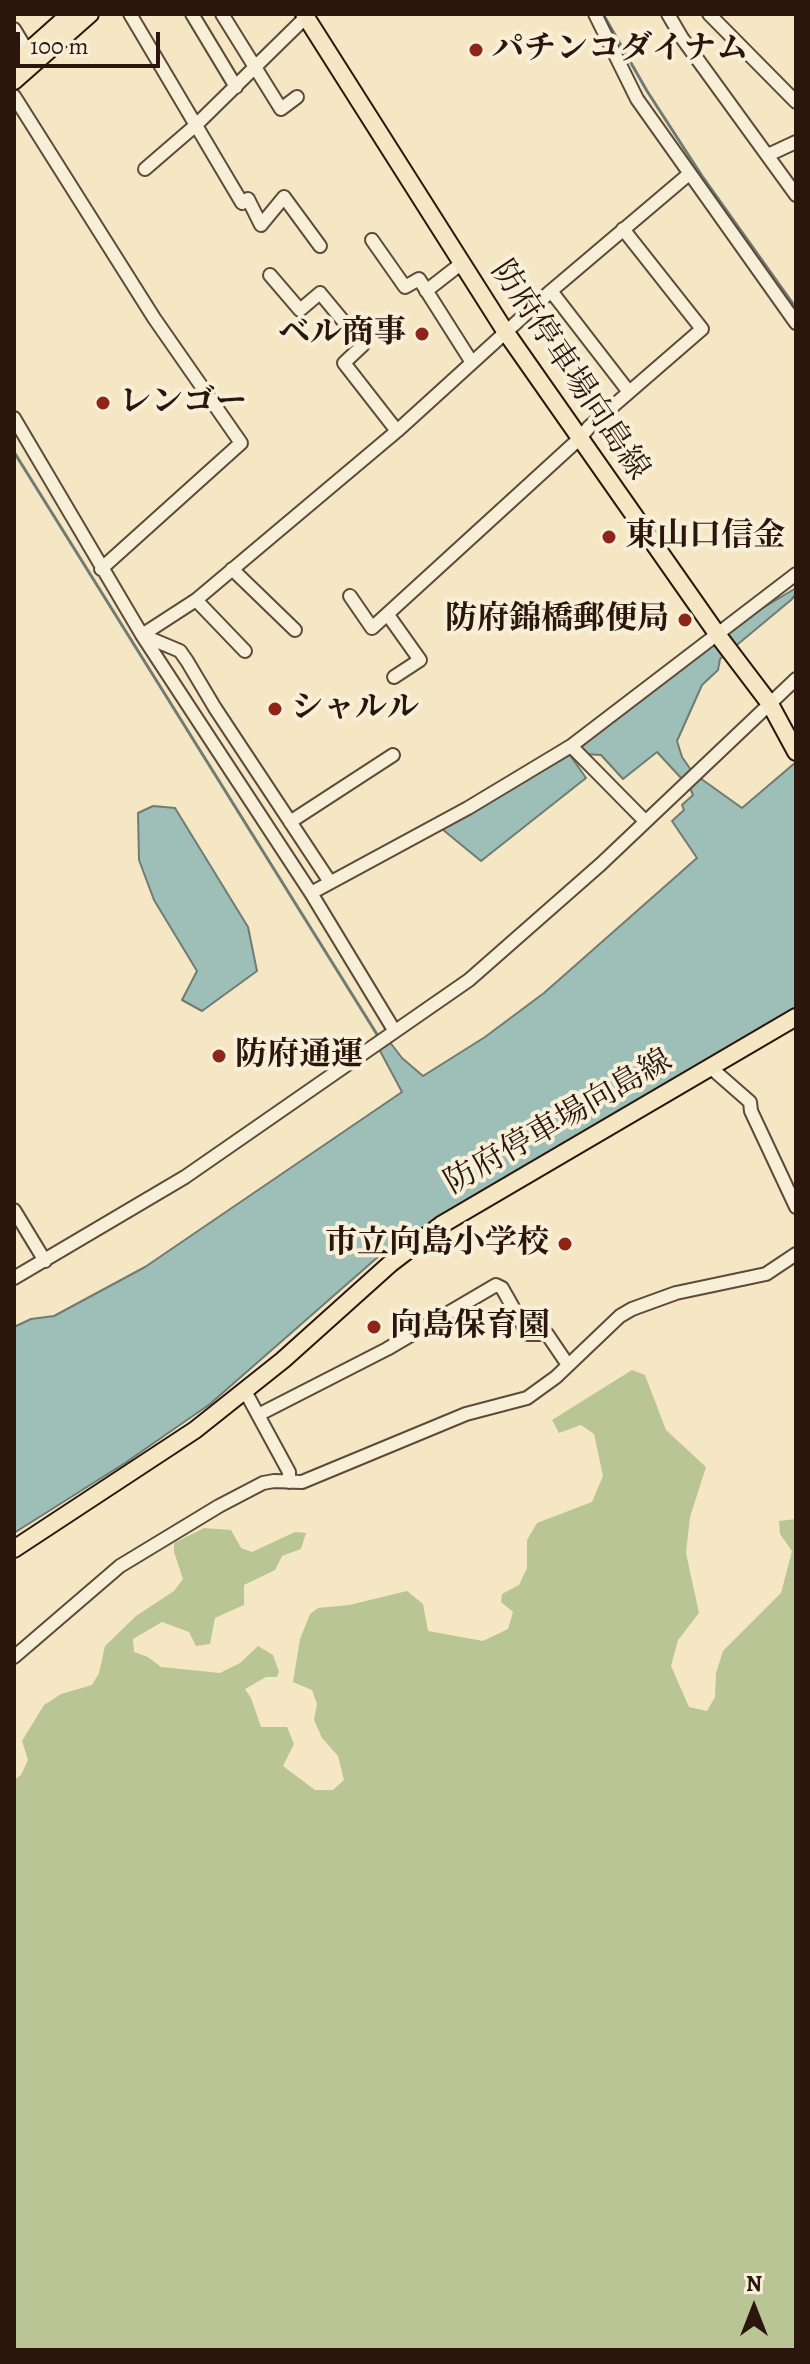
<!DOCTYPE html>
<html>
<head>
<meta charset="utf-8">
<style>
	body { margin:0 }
	#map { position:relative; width:810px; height:2364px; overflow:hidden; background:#f5e7c3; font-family:Alegreya,serif }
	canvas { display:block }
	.frame { position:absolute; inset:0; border:16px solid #2a160d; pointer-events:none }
	.north { position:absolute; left:714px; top:2268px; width:80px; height:80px; -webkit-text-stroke:6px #f8efd8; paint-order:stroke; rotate:0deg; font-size:22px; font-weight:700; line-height:32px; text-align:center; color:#2a160d }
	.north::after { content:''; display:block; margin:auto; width:28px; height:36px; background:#2a160d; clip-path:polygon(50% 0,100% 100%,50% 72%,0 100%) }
	.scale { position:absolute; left:16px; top:32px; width:144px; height:36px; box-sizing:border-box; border:4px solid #2a160d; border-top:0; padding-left:10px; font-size:24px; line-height:28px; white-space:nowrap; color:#2a160d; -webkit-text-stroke:6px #f8efd8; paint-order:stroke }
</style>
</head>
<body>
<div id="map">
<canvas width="810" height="2364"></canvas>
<div class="frame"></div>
<div class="north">N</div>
<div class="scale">100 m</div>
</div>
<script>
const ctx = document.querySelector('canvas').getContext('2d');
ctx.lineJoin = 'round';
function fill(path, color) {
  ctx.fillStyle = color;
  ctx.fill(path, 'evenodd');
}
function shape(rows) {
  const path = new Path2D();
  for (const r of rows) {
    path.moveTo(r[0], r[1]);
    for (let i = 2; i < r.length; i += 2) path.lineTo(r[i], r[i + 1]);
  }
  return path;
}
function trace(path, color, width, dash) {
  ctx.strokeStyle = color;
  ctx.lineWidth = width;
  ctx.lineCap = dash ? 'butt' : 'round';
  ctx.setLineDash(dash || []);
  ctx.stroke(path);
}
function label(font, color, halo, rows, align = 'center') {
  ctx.font = font + ' Alegreya,"Noto Serif JP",serif';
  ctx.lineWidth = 8;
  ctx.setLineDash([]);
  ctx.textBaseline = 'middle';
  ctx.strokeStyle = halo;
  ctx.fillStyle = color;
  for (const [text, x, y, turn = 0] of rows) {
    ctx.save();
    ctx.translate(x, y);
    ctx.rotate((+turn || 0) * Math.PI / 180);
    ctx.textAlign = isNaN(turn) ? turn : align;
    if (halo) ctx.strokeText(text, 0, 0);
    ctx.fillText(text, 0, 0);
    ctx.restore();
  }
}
const green = shape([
	[632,1370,645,1375,666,1430,706,1467,690,1517,686,1553,699,1613,678,1640,671,1666,689,1707,707,1711,715,1697,716,1673,723,1651,781,1593,792,1551,780,1534,779,1521,796,1519,796,2350,14,2350,14,1780,21,1775,28,1760,22,1741,44,1705,61,1694,92,1685,99,1673,105,1646,136,1616,174,1591,183,1579,174,1552,174,1543,204,1528,231,1530,241,1548,252,1552,295,1532,306,1533,301,1549,282,1556,275,1570,244,1585,244,1605,215,1618,210,1644,196,1646,189,1632,162,1622,133,1639,134,1652,148,1657,161,1667,220,1673,240,1663,258,1646,273,1655,279,1672,277,1677,266,1677,245,1689,251,1698,261,1727,287,1727,294,1744,283,1766,315,1790,333,1790,344,1780,338,1756,322,1738,314,1720,317,1704,312,1690,293,1682,300,1639,310,1614,318,1608,349,1605,407,1591,423,1604,428,1631,483,1641,508,1629,513,1612,501,1602,502,1594,519,1585,527,1568,527,1540,537,1523,592,1502,603,1476,594,1434,581,1425,559,1433,552,1420]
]);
const water = shape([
	[796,588,796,594,791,600,720,659,718,670,702,685,677,741,682,757,691,770,682,779,657,752,623,779,601,755,584,754,580,748,634,705,756,612,796,588],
	[570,755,586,778,481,861,442,829,570,755],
	[796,762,796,1008,485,1189,387,1249,210,1404,125,1463,14,1533,14,1327,31,1319,54,1316,145,1267,402,1092,379,1049,389,1041,402,1058,423,1076,485,1037,544,993,697,858,672,821,684,810,682,805,693,795,690,788,700,778,742,808,796,762],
	[153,806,175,808,248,927,257,971,202,1011,182,1000,197,971,154,900,139,860,138,813,153,806]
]);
const stream = shape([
	[603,14,647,91,702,176,796,308],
	[14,452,378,1036]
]);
const minor = shape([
	[130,14,242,203,248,199,261,225,284,197,320,246],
	[192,14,236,87],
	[222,14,281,109,297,97],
	[595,14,637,99,796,323],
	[668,14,682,38,796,195],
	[709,14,796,102],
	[14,29,28,52],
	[14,96,154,318,241,443,101,569],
	[768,155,796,142],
	[145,169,196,125,309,14],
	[372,240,405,287,419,279,471,361],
	[270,275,300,310,320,293,363,345,344,363,397,431],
	[426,291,462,263],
	[551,291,629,392],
	[14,418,142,635,311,893,394,1030],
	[232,569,295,630],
	[350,596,372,628,579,439,590,426,702,329,623,229],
	[196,600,245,651],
	[388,615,420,660,394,677],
	[142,635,196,600,397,431,551,291,689,174],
	[142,635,180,651,187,661,215,708,330,882],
	[571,746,645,821],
	[290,822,393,755],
	[311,893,468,808,571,746,796,574],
	[710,1067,750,1102,751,1111,796,1207],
	[14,1210,45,1261],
	[14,1278,185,1177,469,980,601,864,796,679],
	[245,1391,289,1472,289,1482],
	[258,1415,387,1349,496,1285,502,1288,528,1334,547,1334,568,1365],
	[14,1657,120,1566,219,1506,263,1483,274,1481,302,1482,466,1414,527,1398,556,1377,620,1316,632,1309,676,1293,766,1274,796,1254]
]);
const major = shape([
	[304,14,505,331,720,638,770,704,796,752],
	[14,64,70,14],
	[14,81,90,14],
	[14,1549,195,1430,283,1360,390,1264,441,1225,796,1017]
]);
const markers = [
	[476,50,8,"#8f2418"],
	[422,334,8,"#8f2418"],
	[103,403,8,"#8f2418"],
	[609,537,8,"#8f2418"],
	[685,620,8,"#8f2418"],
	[275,709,8,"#8f2418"],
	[219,1056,8,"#8f2418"],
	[565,1244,8,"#8f2418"],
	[374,1327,8,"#8f2418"]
];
const poiNames = [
	["パチンコダイナム",492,50],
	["ベル商事",406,334,"right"],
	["レンゴー",119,403],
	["東山口信金",625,537],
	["防府錦橋郵便局",669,620,"right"],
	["シャルル",291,709],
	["防府通運",235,1056],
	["市立向島小学校",549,1244,"right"],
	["向島保育園",390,1327]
];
const streetNames = [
	["防府停車場向島線",569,371,56],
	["防府停車場向島線",559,1123,-30]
];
fill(green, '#bac595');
fill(water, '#9dbfb8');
trace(water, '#6f7b74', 2);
trace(stream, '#6f7b74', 3);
trace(minor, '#5d4a3a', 16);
trace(major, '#2a160d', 20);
trace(minor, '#f8efd8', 12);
trace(major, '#f5e7c3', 16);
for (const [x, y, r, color] of markers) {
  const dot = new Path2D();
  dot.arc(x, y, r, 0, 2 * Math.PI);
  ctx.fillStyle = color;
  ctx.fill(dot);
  trace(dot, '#f8efd8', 3);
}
label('bold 32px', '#2a160d', '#f8efd8', poiNames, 'left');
label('32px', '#2a160d', '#f8efd8', streetNames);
</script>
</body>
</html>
